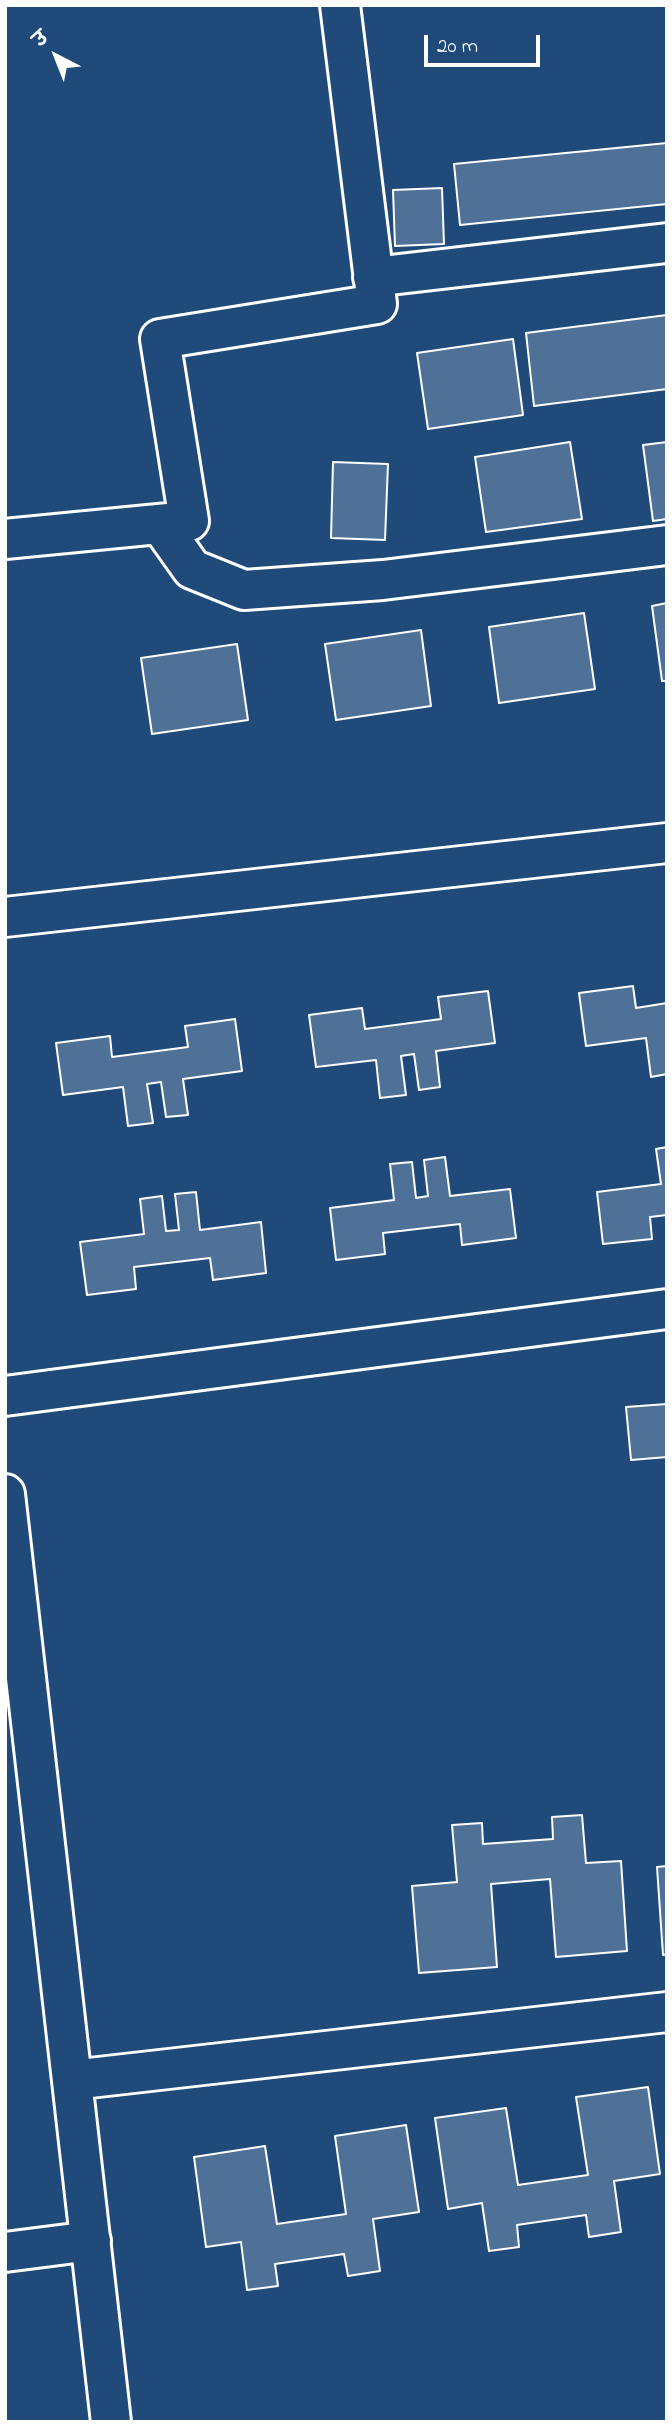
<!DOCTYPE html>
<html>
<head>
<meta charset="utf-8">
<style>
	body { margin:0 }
	#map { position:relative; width:672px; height:2427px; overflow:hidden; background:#1f4a7a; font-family:"Indie Flower","Playpen Sans Deva",sans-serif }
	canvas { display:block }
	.frame { position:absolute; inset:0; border:7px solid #fff; pointer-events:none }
	.north { position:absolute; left:21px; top:21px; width:70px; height:70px; -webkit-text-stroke:5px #1f4a7a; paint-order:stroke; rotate:318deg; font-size:19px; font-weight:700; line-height:28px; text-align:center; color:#fff }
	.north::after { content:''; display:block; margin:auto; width:24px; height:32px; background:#fff; clip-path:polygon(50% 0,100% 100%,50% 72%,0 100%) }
	.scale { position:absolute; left:424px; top:35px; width:116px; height:32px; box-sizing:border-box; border:4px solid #fff; border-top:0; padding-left:9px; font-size:21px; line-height:24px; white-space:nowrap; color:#fff; -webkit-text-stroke:5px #1f4a7a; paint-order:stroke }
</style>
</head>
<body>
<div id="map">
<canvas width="672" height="2427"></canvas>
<div class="frame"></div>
<div class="north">उ</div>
<div class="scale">20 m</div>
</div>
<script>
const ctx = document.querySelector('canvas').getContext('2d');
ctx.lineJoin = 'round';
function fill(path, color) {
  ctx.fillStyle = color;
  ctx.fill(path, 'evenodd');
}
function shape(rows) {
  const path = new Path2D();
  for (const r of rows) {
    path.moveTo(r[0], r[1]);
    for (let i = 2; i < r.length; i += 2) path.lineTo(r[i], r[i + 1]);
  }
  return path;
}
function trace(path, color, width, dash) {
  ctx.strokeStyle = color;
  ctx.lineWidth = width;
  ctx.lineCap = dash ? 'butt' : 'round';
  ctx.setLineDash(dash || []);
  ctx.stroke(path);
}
const building = shape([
	[667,143,667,204,460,225,454,164,667,143],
	[442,188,444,244,395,246,393,190,442,188],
	[667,315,667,389,534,406,526,333,667,315],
	[513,339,523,415,428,429,417,353,513,339],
	[570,442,582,519,486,532,475,457,570,442],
	[667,442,667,519,653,521,643,445,667,442],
	[333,462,388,464,385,540,331,538,333,462],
	[667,603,667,681,662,681,652,606,667,603],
	[584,613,595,689,499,703,489,627,584,613],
	[421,630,431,706,336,720,325,644,421,630],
	[237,644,248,720,152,734,141,658,237,644],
	[633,986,636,1008,667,1003,667,1074,651,1077,646,1038,586,1046,579,993,633,986],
	[488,991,495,1043,436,1051,440,1087,419,1090,414,1054,401,1056,406,1095,380,1098,376,1060,316,1067,309,1015,362,1008,365,1029,441,1019,438,997,488,991],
	[235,1019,242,1071,183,1079,188,1115,166,1117,161,1082,147,1084,153,1123,128,1126,123,1087,63,1095,56,1043,110,1036,112,1057,188,1047,185,1026,235,1019],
	[667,1147,667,1215,650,1217,652,1239,603,1244,597,1192,661,1184,656,1149,667,1147],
	[445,1157,450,1196,510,1189,516,1238,462,1245,460,1224,383,1233,385,1254,336,1260,330,1208,394,1200,390,1164,412,1162,416,1198,428,1196,424,1160,445,1157],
	[196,1192,200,1230,261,1222,266,1273,213,1280,210,1258,134,1267,136,1289,87,1295,80,1242,144,1234,140,1199,162,1196,166,1231,179,1230,175,1194,196,1192],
	[667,1404,667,1457,631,1460,626,1407,667,1404],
	[582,1815,586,1863,621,1861,627,1951,556,1957,550,1879,491,1884,497,1967,419,1973,412,1886,457,1882,452,1825,482,1823,483,1844,553,1839,552,1817,582,1815],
	[667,1866,667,1954,663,1955,657,1867,667,1866],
	[648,2087,660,2174,614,2181,621,2232,589,2237,586,2215,517,2225,519,2247,489,2251,482,2203,448,2209,435,2118,506,2108,518,2185,588,2175,576,2097,648,2087],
	[406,2125,419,2212,373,2219,380,2271,348,2276,344,2254,275,2264,278,2286,247,2290,241,2242,206,2247,194,2157,265,2146,277,2224,346,2214,335,2136,406,2125]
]);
const street = shape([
	[373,277,667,243],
	[160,524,192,569,244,590,383,580,667,545],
	[5,539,189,521,160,339,377,304,340,5],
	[5,1396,667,1309],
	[5,1494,111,2422],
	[72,2080,667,2012],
	[5,2252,91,2241]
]);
const secondary = shape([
	[5,917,667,843]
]);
fill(building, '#507197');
trace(building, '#fff', 2);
trace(street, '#fff', 44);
trace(secondary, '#fff', 44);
trace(street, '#1f4a7a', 38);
trace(secondary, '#1f4a7a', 38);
</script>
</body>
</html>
